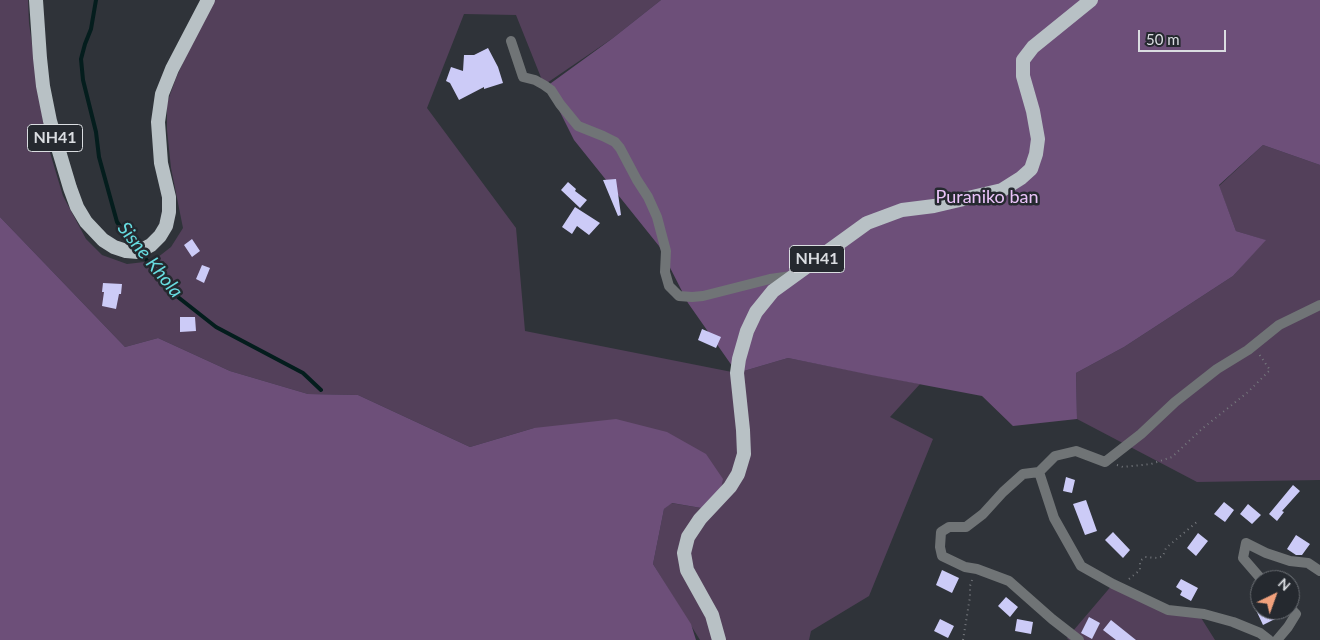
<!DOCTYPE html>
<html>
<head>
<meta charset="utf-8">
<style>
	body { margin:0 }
	#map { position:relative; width:1320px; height:640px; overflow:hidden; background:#2f3339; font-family:Lato,sans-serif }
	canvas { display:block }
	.north { position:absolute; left:1250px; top:570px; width:50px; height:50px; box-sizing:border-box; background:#25292f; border:1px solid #6d7176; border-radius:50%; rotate:42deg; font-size:14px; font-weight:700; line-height:20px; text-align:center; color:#dadde1 }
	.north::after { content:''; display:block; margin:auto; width:18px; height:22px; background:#f1a17c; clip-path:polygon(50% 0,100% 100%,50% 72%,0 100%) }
	.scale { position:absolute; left:1138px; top:30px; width:88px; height:22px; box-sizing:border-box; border:2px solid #dadde1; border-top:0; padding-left:6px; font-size:15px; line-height:18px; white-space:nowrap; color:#dadde1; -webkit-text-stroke:4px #25292f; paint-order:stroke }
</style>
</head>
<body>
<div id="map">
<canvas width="1320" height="640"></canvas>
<div class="north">N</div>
<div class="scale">50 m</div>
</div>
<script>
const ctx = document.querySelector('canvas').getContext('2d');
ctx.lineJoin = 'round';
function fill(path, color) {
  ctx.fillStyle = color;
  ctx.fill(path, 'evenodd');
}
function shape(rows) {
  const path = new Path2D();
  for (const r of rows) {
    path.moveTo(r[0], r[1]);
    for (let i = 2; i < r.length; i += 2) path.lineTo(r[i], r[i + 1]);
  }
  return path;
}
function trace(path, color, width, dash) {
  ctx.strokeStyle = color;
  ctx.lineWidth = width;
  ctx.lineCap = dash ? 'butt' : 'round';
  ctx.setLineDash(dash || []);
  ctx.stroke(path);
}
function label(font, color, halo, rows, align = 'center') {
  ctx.font = font + ' Lato,sans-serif';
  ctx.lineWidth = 5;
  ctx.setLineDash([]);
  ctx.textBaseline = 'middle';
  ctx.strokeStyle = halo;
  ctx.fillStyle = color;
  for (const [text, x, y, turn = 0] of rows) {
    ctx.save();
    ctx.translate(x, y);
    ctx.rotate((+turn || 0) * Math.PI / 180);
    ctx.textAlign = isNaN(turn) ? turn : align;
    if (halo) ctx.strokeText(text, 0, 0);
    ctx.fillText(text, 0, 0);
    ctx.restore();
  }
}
const green = shape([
	[0,0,28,0,29,23,45,136,63,196,86,239,102,255,127,264,153,261,171,247,183,228,171,168,167,130,167,103,176,78,212,0,661,0,613,38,544,85,516,15,464,14,427,108,516,228,525,331,737,373,788,358,920,384,890,417,933,439,869,596,811,631,809,640,700,640,653,564,664,509,671,503,707,509,534,428,470,447,358,395,308,394,230,371,158,338,125,347,0,217],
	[1263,145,1320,165,1320,480,1197,482,1077,419,1076,373,1124,347,1233,276,1265,240,1236,231,1219,186],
	[1113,584,1168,610,1198,613,1215,640,1069,640,1067,638]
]);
const forest = shape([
	[661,0,1320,0,1320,165,1263,145,1219,185,1236,231,1266,240,1233,276,1124,347,1076,373,1077,419,1013,426,982,396,871,375,788,358,737,373,688,303,659,246,574,140,547,86,613,38],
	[0,217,125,347,158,338,230,371,308,394,358,395,470,447,534,428,616,419,667,432,706,454,723,479,721,488,707,509,672,503,664,509,653,564,691,624,696,640,0,640]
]);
const stream = shape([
	[96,0,91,29,85,44,81,59,83,80,96,132,99,157,117,222,137,249],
	[142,254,169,290,216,327,303,373,321,390]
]);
const building = shape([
	[488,48,498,67,503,83,484,89,484,87,459,100,450,83,446,81,451,67,463,71,464,55,474,55],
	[616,179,621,215,618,216,603,180],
	[568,182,576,189,575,191,587,200,580,208,561,190],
	[575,207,600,223,589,235,577,226,572,234,562,227],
	[192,239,200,251,192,257,184,245],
	[202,265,210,268,204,283,196,279],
	[103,283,122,284,121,294,119,294,116,309,102,306,104,292,102,292],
	[180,317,195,317,196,331,180,332],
	[702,329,721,337,716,348,698,340],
	[1066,477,1075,480,1072,493,1063,491],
	[1293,485,1300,491,1282,511,1284,512,1277,521,1269,514],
	[1086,500,1097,531,1085,535,1073,504],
	[1224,502,1234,510,1225,522,1214,514],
	[1248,504,1261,515,1252,524,1240,514],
	[1113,532,1130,550,1123,558,1105,540],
	[1198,533,1208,541,1196,556,1187,548],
	[1296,535,1310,544,1302,555,1296,555,1287,549],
	[942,570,959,578,952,593,936,585],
	[1181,579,1198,588,1191,601,1180,595,1182,591,1176,587],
	[1006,597,1018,607,1010,617,998,606],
	[1256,610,1271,610,1275,619,1263,625],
	[1089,617,1100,623,1092,639,1081,633],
	[940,619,954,626,948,638,934,631],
	[1017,619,1033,622,1031,634,1015,631],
	[1111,620,1136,640,1116,640,1103,630]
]);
const path = shape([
	[1117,465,1123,467,1151,464,1172,457,1203,428,1248,392,1270,370,1259,354],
	[1129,579,1140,570,1140,561,1145,557,1158,558,1163,556,1166,548,1198,521],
	[963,640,970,597,970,586,972,580]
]);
const minor = shape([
	[511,41,523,77,535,80,544,85,551,90,560,104,578,126,603,136,615,142,620,148,637,180,648,197,657,217,666,251,665,272,669,286,679,296,692,297,703,296,770,279,792,276],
	[1039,472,1055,456,1076,451,1105,462,1141,434,1175,402,1217,369,1248,350,1279,325,1320,305],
	[1262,580,1243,558,1246,543,1266,553,1290,561,1308,563,1320,571],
	[1079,640,1052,619,1009,581,977,569,965,567,942,556,940,547,941,532,949,527,966,527,983,514,1003,492,1023,474,1039,472,1054,518,1081,566,1113,584,1168,610,1204,614,1233,622,1260,633,1269,640],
	[1277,640,1288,627,1296,614,1290,608]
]);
const trunk = shape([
	[36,0,40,58,43,86,50,121,70,188,77,207,86,222,103,240,114,247,126,251,138,252,151,245,160,236,166,226,169,212,169,197,161,163,158,122,162,94,172,69,208,0],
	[719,640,712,615,687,570,684,553,688,537,700,519,730,487,738,474,744,454,743,430,737,373,739,359,747,331,756,312,773,291,867,223,902,210,934,206,1002,190,1021,178,1031,169,1036,154,1038,139,1033,111,1023,76,1023,60,1033,47,1091,0]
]);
const shields = [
	[55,138,55],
	[817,259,55]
];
const shieldNames = [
	["NH41",55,138],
	["NH41",817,259]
];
const parkNames = [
	["Puraniko ban",987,197]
];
const waterNames = [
	["Sisne Khola",150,260,51]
];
fill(green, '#53405a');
fill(forest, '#6d4f79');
trace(stream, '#041d1d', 4);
fill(building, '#cccbf7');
trace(path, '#76797e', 2, [1, 4]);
trace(minor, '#707476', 10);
trace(trunk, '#b8c1c5', 14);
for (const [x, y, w] of shields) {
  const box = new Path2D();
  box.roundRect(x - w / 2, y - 13.5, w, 27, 4);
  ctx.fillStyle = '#25292f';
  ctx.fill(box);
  trace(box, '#dadde1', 1);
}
label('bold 16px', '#dadde1', null, shieldNames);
label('18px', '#eac3f9', '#25292f', parkNames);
label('italic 19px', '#67dce0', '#25292f', waterNames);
</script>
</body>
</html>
